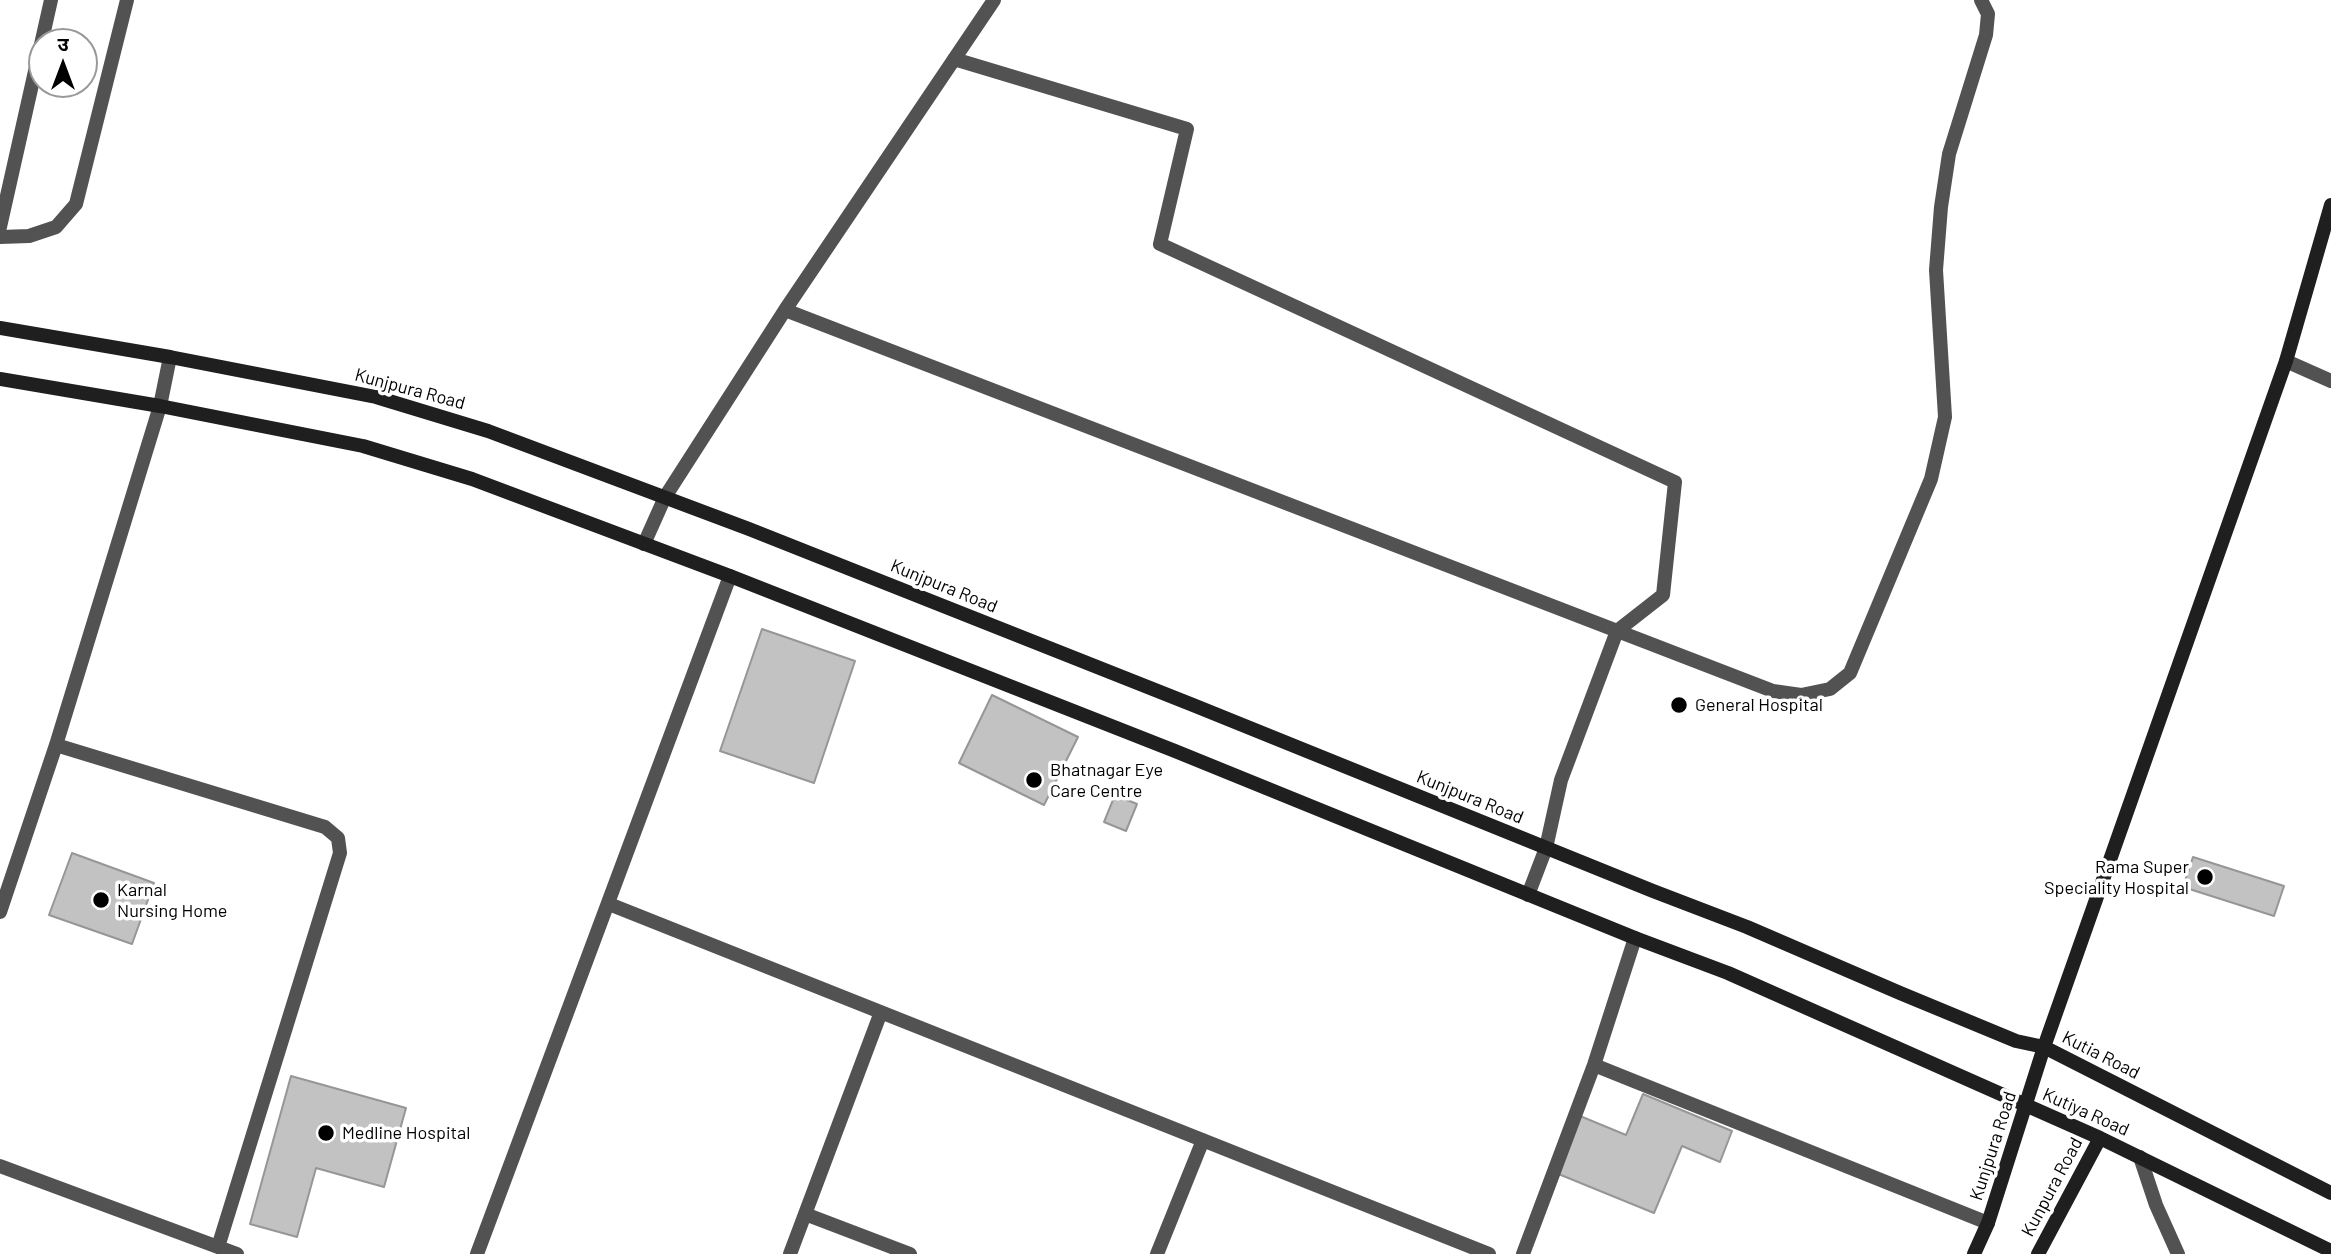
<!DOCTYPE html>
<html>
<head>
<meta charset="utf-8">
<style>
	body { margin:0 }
	#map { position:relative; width:2331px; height:1254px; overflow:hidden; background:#fff; font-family:Barlow,"Noto Sans Devanagari",sans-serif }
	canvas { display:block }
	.north { position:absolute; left:28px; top:28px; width:70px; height:70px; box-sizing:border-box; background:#fff; border:2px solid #999; border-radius:50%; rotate:0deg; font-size:19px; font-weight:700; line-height:28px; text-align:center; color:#000 }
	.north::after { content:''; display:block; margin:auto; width:24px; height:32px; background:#000; clip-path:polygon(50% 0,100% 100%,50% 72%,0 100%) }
</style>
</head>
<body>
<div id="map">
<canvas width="2331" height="1254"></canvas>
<div class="north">उ</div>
</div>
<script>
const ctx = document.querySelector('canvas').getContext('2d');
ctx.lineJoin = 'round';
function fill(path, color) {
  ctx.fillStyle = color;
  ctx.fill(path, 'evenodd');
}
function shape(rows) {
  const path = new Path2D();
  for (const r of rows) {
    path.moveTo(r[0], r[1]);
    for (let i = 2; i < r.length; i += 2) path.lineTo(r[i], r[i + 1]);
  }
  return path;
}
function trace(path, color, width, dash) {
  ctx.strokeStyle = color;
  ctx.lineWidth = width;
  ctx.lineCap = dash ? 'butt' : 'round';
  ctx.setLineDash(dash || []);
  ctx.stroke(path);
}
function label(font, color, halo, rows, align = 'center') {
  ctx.font = font + ' Barlow,sans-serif';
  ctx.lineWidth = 7;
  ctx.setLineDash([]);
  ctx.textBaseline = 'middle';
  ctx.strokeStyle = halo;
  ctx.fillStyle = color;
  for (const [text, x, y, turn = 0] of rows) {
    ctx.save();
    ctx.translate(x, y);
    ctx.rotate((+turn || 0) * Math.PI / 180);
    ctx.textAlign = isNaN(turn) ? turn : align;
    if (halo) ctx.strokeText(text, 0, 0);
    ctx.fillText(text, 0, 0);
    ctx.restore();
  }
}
const building = shape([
	[762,629,855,661,814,783,720,751,762,629],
	[992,695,1078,737,1044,805,959,763,992,695],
	[1115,795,1137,804,1126,831,1104,822,1115,795],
	[72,853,154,883,132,944,49,915,72,853],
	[2193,857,2284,886,2274,916,2183,887,2193,857],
	[291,1076,406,1108,384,1187,316,1168,297,1237,250,1224,291,1076],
	[1643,1094,1732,1131,1720,1162,1682,1146,1654,1213,1556,1173,1580,1116,1626,1135,1643,1094]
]);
const lane = shape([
	[954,59,1187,129,1160,244,1675,482,1663,595,1617,631,1561,780,1546,848,1528,895],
	[0,227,51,0],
	[0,237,29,236,56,227,76,204,127,0],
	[785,310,1773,691,1801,695,1830,689,1850,673,1931,479,1945,417,1936,270,1941,207,1949,154,1986,35,1988,14,1981,0],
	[644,544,665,497,785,310,994,0],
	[2140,1157,2156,1205,2178,1254]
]);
const street = shape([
	[2286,361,2331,381],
	[56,745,325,827,338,838,340,853,218,1247],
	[609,904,1489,1254],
	[0,912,56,745,160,406,170,357],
	[1594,1065,1988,1223],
	[0,1166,237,1254],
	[805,1214,910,1254],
	[477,1254,730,576],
	[790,1254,881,1012],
	[1157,1254,1203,1140],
	[1523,1254,1594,1065,1635,938]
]);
const secondary = shape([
	[0,328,170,357,376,397,488,431,749,529,1193,705,1653,891,1747,927,1900,993,2016,1041,2044,1047,2331,1193],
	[0,379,160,406,363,446,472,479,730,576,1175,751,1635,938,1728,973,2100,1138,2331,1251],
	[1974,1254,1988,1223,2044,1047,2286,361,2331,205],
	[2038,1254,2100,1138]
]);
const markers = [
	[1679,705,9,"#000"],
	[1034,780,9,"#000"],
	[2205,877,9,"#000"],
	[101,900,9,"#000"],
	[326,1133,9,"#000"]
];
const streetNames = [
	["Kunjpura Road",410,389,15],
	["Kunjpura Road",944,586,22],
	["Kunjpura Road",1470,797,22],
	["Kutia Road",2101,1055,27],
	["Kutiya Road",2086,1112,24],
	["Kunjpura Road",1993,1146,-72],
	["Kunpura Road",2052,1187,-62]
];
const poiNames = [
	["General Hospital",1695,705],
	["Bhatnagar Eye",1050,770],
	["Care Centre",1050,791],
	["Rama Super",2189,867,"right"],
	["Speciality Hospital",2189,888,"right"],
	["Karnal",117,890],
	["Nursing Home",117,911],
	["Medline Hospital",342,1133]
];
fill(building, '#c2c2c2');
trace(building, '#969696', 2);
trace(lane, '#525252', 14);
trace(street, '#525252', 14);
trace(secondary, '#1f1f1f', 14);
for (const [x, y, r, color] of markers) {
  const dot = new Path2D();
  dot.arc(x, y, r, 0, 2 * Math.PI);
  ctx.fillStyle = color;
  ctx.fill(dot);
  trace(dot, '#fff', 2.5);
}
label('18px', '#000', '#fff', streetNames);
label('18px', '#000', '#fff', poiNames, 'left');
</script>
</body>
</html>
